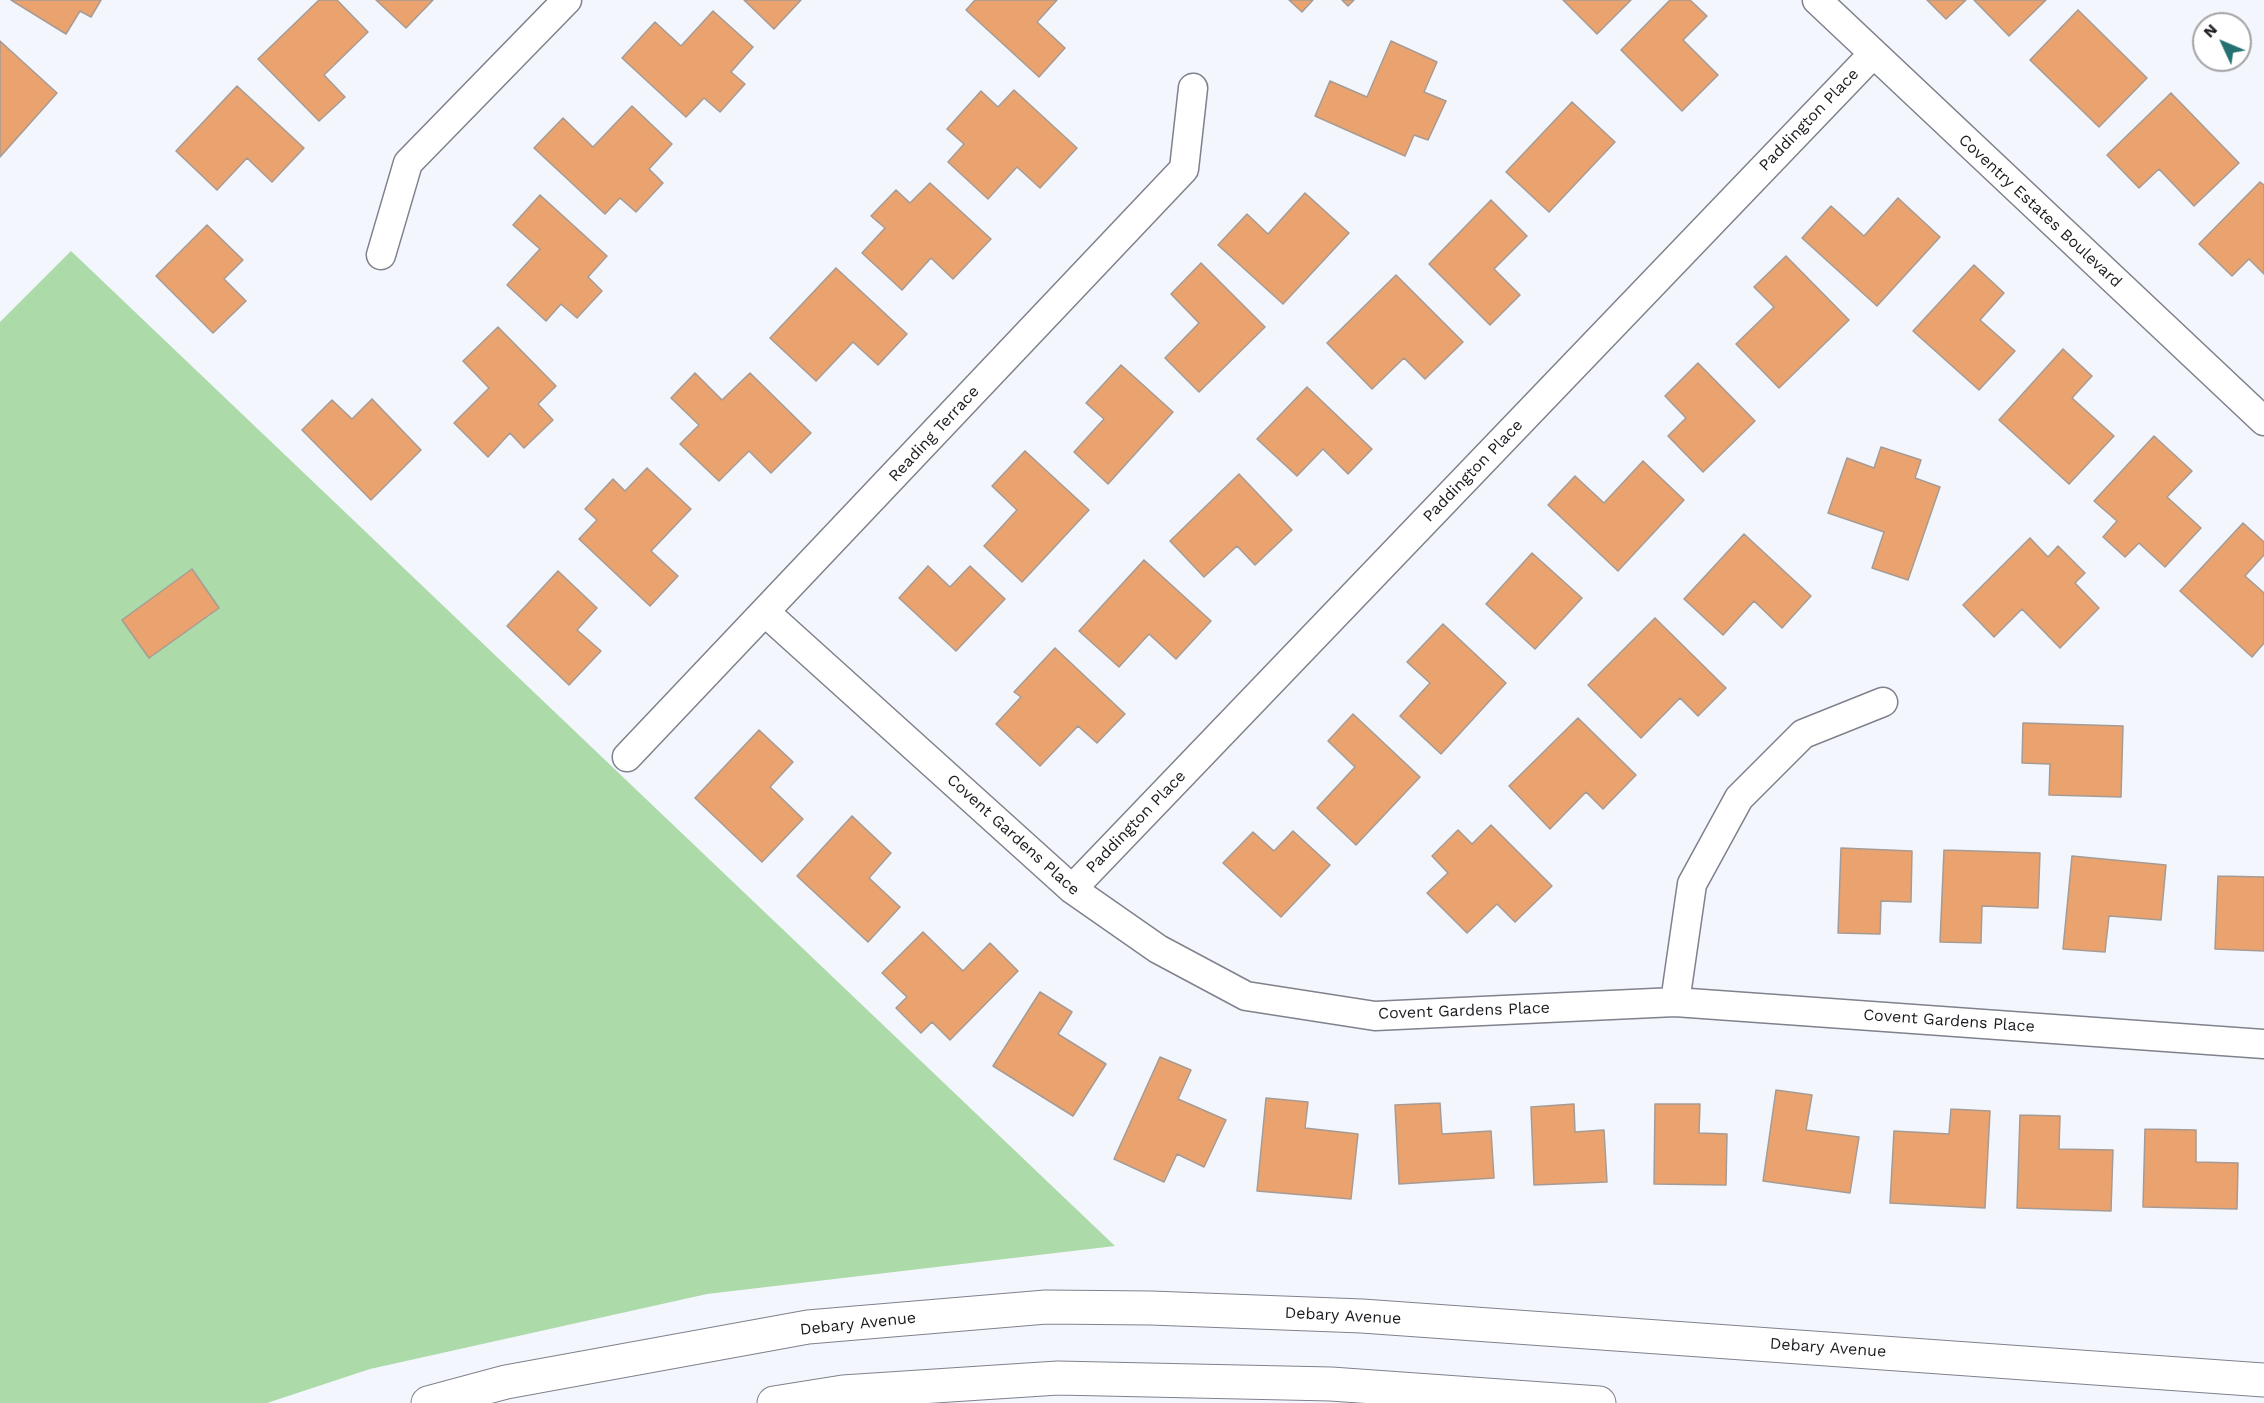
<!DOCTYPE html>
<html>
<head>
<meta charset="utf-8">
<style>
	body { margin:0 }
	#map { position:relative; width:2264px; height:1403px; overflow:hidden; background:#f4f6fd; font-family:"Work Sans",sans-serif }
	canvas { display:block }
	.north { position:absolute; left:2192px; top:12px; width:60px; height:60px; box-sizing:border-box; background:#fff; border:2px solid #a3a3a5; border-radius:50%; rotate:314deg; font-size:16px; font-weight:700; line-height:24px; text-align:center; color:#1a1a1f }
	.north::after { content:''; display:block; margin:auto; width:21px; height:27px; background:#257171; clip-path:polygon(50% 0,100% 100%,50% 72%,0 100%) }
</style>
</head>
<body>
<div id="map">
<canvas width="2264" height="1403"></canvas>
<div class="north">N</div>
</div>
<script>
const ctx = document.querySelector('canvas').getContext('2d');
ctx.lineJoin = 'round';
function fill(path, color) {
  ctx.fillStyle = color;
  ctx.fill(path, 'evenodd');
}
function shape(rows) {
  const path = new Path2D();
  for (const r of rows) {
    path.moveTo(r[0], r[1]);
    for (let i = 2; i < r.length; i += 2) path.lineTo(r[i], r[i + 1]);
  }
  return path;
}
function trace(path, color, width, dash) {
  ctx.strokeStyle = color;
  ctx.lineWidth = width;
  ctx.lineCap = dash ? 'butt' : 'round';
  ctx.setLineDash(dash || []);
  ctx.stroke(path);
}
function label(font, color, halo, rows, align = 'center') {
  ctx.font = font + ' "Work Sans",sans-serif';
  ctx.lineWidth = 4.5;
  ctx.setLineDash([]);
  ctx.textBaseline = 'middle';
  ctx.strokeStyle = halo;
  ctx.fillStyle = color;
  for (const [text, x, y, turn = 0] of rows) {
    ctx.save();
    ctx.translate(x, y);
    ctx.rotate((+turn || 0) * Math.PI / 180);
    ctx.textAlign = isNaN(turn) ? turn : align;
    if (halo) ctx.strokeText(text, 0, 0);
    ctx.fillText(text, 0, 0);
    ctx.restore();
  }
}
const green = shape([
	[71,251,1115,1246,707,1294,370,1369,267,1403,0,1403,0,322]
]);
const building = shape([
	[11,0,101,0,91,17,80,11,66,34,11,0],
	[319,0,337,0,368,32,324,75,345,97,319,121,258,59,319,0],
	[376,0,433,0,406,28,376,0],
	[744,0,801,0,774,29,744,0],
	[975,0,1057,0,1037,22,1065,48,1039,77,966,10,975,0],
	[1289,0,1313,0,1302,12,1289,0],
	[1342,0,1354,0,1348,6,1342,0],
	[1563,0,1631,0,1597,34,1563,0],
	[1670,0,1690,0,1707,16,1683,40,1718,75,1682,111,1621,50,1670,0],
	[1927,0,1966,0,1946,19,1927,0],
	[1974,0,2046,0,2009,36,1974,0],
	[2078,10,2147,78,2099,127,2030,60,2078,10],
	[713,11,753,47,731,72,745,84,720,112,704,98,686,117,622,58,655,22,681,46,713,11],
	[0,41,57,93,0,157,0,41],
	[1391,41,1437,62,1424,92,1446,101,1428,140,1414,135,1405,156,1315,116,1330,81,1367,97,1391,41],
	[237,86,304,148,272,182,247,158,217,190,176,151,237,86],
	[1014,90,1077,148,1040,188,1017,167,988,199,948,162,964,144,947,129,981,91,998,107,1014,90],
	[2171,93,2239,163,2194,206,2159,169,2139,188,2107,155,2171,93],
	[1572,102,1615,142,1549,212,1506,172,1572,102],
	[632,106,672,144,649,169,663,183,636,212,620,198,605,214,534,148,563,118,593,147,632,106],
	[2260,182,2264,185,2264,274,2249,259,2232,276,2199,244,2260,182],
	[930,183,991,239,953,279,931,258,902,290,862,253,885,228,871,216,896,190,910,203,930,183],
	[1305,193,1349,233,1283,304,1218,245,1247,214,1268,234,1305,193],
	[540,195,607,256,588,277,602,291,577,318,561,304,546,321,507,285,540,249,513,225,540,195],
	[1898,198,1940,237,1877,306,1802,238,1831,206,1864,236,1898,198],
	[1491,200,1527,236,1494,269,1520,295,1490,325,1429,264,1491,200],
	[207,225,243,260,224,279,246,301,213,333,156,276,207,225],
	[1786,256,1849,320,1779,388,1736,344,1774,307,1754,287,1786,256],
	[1201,263,1265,327,1199,392,1165,358,1199,323,1171,294,1201,263],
	[1974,265,2004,293,1980,320,2015,351,1979,390,1913,331,1974,265],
	[836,268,907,334,878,365,853,342,816,381,770,338,836,268],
	[1396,275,1463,342,1425,379,1404,358,1372,389,1327,343,1396,275],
	[498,327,556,386,538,404,553,420,524,448,510,433,488,457,454,423,489,388,463,361,498,327],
	[2063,349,2092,376,2072,398,2114,436,2069,484,1999,420,2063,349],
	[1698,363,1755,421,1703,472,1668,436,1686,418,1665,396,1698,363],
	[1121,365,1173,412,1108,484,1074,452,1104,419,1086,403,1121,365],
	[695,373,722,400,750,373,811,433,771,473,749,451,719,481,680,444,699,425,671,398,695,373],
	[1307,387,1372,449,1348,474,1323,449,1297,476,1257,439,1307,387],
	[372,399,421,450,371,500,302,430,332,400,352,419,372,399],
	[2154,436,2192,471,2167,497,2201,528,2165,567,2139,543,2125,557,2103,537,2117,521,2094,501,2154,436],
	[1881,447,1921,460,1915,478,1940,487,1908,580,1872,568,1884,532,1828,513,1847,458,1874,468,1881,447],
	[1025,451,1089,510,1022,582,984,546,1017,510,992,486,1025,451],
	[1643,461,1684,500,1618,571,1548,505,1575,476,1604,503,1643,461],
	[647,468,691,509,651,551,678,576,650,606,579,539,597,520,585,509,613,479,625,491,647,468],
	[1239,474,1292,530,1255,565,1237,546,1204,577,1170,541,1239,474],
	[2243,523,2264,542,2264,555,2245,576,2264,593,2264,643,2252,657,2180,591,2243,523],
	[1744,534,1811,596,1782,628,1754,601,1723,635,1684,599,1744,534],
	[2030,538,2048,557,2058,546,2085,573,2075,583,2099,608,2060,648,2022,609,1994,637,1963,605,2030,538],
	[1532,553,1582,598,1535,649,1486,604,1532,553],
	[1144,560,1211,621,1176,659,1149,634,1119,667,1079,631,1144,560],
	[928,566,950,587,970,566,1005,599,956,651,899,598,928,566],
	[192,569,219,608,149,658,122,620,192,569],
	[558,571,597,608,577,630,601,651,569,685,507,626,558,571],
	[1655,618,1726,688,1698,716,1680,698,1641,738,1588,685,1655,618],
	[1443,624,1506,683,1441,754,1400,716,1430,683,1407,662,1443,624],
	[1055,648,1125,714,1097,743,1078,726,1040,766,996,724,1021,697,1014,692,1055,648],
	[1353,714,1420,777,1356,845,1317,808,1355,767,1328,741,1353,714],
	[1578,718,1636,775,1603,809,1586,792,1550,829,1509,786,1578,718],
	[2023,723,2123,726,2121,797,2049,795,2050,764,2022,763,2023,723],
	[759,730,793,762,770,787,803,819,762,862,695,798,759,730],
	[852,816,891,853,869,878,900,907,868,942,797,876,852,816],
	[1491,825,1552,886,1515,922,1497,904,1467,933,1427,893,1448,873,1432,856,1458,830,1472,844,1491,825],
	[1293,831,1330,865,1281,917,1223,863,1253,832,1274,851,1293,831],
	[1841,848,1912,851,1911,902,1881,901,1880,934,1838,933,1841,848],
	[1944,850,2040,853,2038,908,1982,906,1981,943,1940,942,1944,850],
	[2072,856,2166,865,2161,920,2109,916,2105,952,2063,949,2072,856],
	[2218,876,2264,877,2264,951,2215,949,2218,876],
	[923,932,963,971,990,943,1018,971,950,1040,932,1022,921,1033,896,1008,907,997,882,973,923,932],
	[1040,992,1072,1012,1058,1034,1106,1064,1073,1116,993,1066,1040,992],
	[1160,1057,1191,1070,1178,1099,1226,1120,1204,1167,1177,1154,1164,1182,1114,1159,1160,1057],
	[1776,1090,1812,1095,1806,1130,1859,1137,1850,1193,1763,1181,1776,1090],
	[1266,1098,1308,1102,1305,1128,1358,1134,1351,1199,1257,1191,1266,1098],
	[1440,1103,1442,1134,1491,1131,1494,1178,1399,1184,1395,1105,1440,1103],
	[1574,1104,1575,1132,1604,1130,1607,1182,1534,1185,1531,1107,1574,1104],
	[1655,1104,1700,1104,1699,1133,1727,1134,1726,1185,1654,1184,1655,1104],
	[1951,1109,1990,1111,1985,1208,1890,1203,1894,1131,1949,1134,1951,1109],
	[2020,1115,2060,1116,2059,1149,2113,1150,2111,1211,2017,1208,2020,1115],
	[2145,1129,2196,1130,2196,1162,2238,1163,2237,1209,2143,1207,2145,1129]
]);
const minor = shape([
	[1817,0,2264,421],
	[381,255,408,163,567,0],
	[765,612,1072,889,1158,949,1246,996,1375,1016,1675,1002,2264,1044],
	[627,757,1184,169,1193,88],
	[1072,889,1873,54],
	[1675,1002,1692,884,1739,798,1803,734,1883,702]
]);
const secondary = shape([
	[428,1403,506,1382,808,1327,1046,1307,1151,1308,1362,1316,2264,1380],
	[774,1403,843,1392,1058,1378,1331,1384,1599,1403]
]);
const streetNames = [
	["Paddington Place",1809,120,-46],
	["Coventry Estates Boulevard",2040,211,43],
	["Reading Terrace",934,434,-47],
	["Paddington Place",1473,471,-46],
	["Paddington Place",1136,822,-46],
	["Covent Gardens Place",1013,835,42],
	["Covent Gardens Place",1464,1011,-2],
	["Covent Gardens Place",1949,1021,4],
	["Debary Avenue",1343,1316,3],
	["Debary Avenue",858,1324,-6],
	["Debary Avenue",1828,1348,4]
];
fill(green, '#acdaa8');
fill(building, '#eaa36f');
trace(building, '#a69b94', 1.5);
trace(minor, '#7f818c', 31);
trace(secondary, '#7f818c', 35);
trace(minor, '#fff', 28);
trace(secondary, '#fff', 33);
label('16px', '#1a1a1f', '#fff', streetNames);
</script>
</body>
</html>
